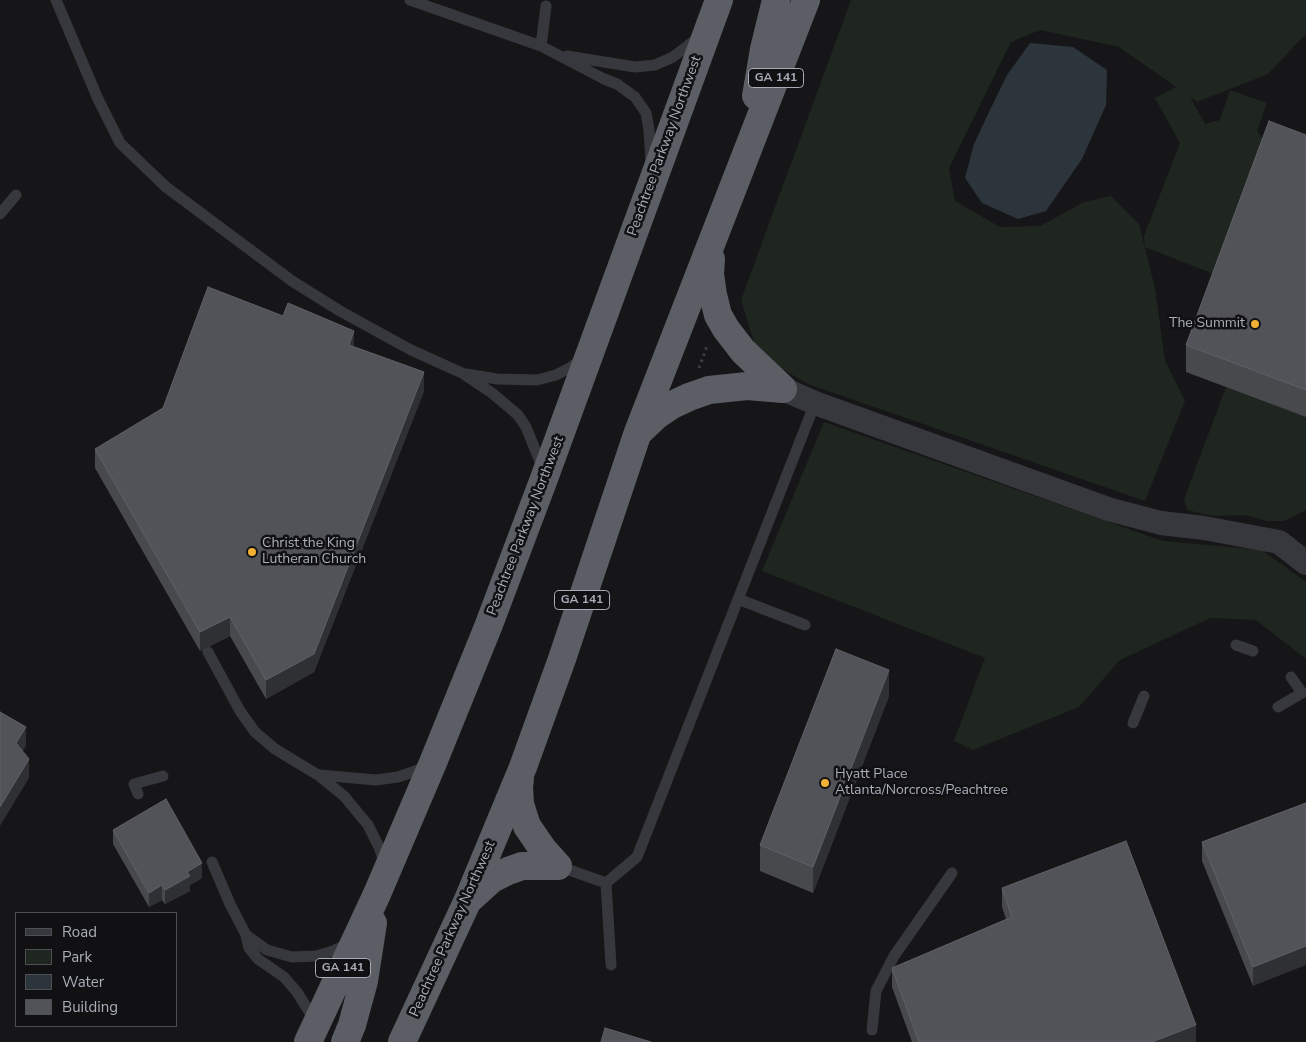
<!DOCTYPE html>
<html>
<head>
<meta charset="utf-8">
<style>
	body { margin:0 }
	#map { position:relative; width:1306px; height:1042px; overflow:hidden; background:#161618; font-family:"Nunito Sans",sans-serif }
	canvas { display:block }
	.legend { position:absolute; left:15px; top:912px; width:162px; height:115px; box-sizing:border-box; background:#111113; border:1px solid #4d4f55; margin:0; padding:6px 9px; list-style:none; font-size:15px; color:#a8adb8 }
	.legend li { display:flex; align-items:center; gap:10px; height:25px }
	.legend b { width:25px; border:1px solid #4d4f55 }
</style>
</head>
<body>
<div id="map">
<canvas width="1306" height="1042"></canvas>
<ul class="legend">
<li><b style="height:6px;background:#37383d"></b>Road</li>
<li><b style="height:14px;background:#1e261f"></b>Park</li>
<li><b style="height:14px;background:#2c353c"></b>Water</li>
<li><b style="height:14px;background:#525359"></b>Building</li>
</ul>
</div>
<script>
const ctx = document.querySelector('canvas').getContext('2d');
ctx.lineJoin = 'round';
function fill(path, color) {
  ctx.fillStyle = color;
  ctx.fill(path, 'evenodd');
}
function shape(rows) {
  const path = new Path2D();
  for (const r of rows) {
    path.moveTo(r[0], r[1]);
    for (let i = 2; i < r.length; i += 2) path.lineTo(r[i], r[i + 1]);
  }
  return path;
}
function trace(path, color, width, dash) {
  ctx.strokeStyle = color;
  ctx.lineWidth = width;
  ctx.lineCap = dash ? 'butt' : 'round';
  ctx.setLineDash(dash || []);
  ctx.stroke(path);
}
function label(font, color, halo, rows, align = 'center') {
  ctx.font = font + ' "Nunito Sans",sans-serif';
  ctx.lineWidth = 5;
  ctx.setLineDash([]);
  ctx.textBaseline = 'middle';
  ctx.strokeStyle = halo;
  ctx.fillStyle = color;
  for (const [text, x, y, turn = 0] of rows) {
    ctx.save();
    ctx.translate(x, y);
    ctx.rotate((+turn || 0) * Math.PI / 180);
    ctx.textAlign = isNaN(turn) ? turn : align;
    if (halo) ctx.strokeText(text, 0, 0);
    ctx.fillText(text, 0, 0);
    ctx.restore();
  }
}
const green = shape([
	[851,0,1306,0,1306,34,1268,74,1197,102,1190,97,1205,124,1220,120,1230,90,1267,103,1257,131,1269,148,1221,277,1145,247,1144,236,1180,143,1155,98,1176,87,1119,47,1040,30,1011,42,949,168,955,201,1000,227,1040,226,1084,202,1111,196,1139,224,1155,288,1165,361,1185,401,1145,501,808,384,758,355,741,300],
	[1226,387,1306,416,1306,510,1284,521,1267,521,1245,515,1212,516,1187,510,1184,499],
	[824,422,1163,541,1262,550,1306,582,1306,659,1256,620,1210,618,1120,660,1079,707,973,750,954,741,985,658,762,571]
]);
const water = shape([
	[1030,43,1073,47,1107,70,1106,105,1082,159,1046,211,1018,219,982,203,965,178,974,144,989,112,1007,75]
]);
const path = shape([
	[699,368,707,346]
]);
const service = shape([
	[56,0,98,99,120,143,166,187,292,281,340,311,411,350,462,373,492,393,518,415,526,427,543,469],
	[410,0,541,46,604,79,617,84,635,97,646,113,649,130,651,162],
	[541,46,546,6],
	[567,56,635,67,655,65,673,57,699,37],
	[0,214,16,195],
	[466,374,497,379,537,380,556,375,571,367,582,359],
	[738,599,805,625],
	[1236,645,1253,651],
	[208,652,240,711,255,732,275,749,318,775,344,796,368,825,379,847,385,864],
	[1278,707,1302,693,1291,677],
	[1133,723,1144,696],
	[320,775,376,780,398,777,427,767],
	[138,794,134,784,163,776],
	[212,862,230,904,246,935,249,948,258,959,284,977,297,992,315,1021],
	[558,866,606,883],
	[606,883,637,857,815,403],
	[606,883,611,965],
	[246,935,267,950,292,957,316,956,333,951,348,944],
	[872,1030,876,991,894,956,952,873]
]);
const minor = shape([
	[783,389,815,403,1108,509,1161,523,1204,528,1279,542,1306,563]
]);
const trunk = shape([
	[756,96,764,49,776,0],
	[711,259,710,274,713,295,718,315,726,329,743,351,783,389],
	[640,431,657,415,672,405,689,397,709,390,747,386,783,389],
	[520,779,519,786,520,804,527,826,542,848,558,866],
	[470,899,492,879,508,871,522,866,558,866],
	[308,1042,377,894,432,765,488,627,545,476,719,0],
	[345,1042,352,1025,364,981,373,923],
	[402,1042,467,902,523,767,562,659,638,432,806,0]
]);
const wall = shape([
	[1306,135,1306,417,1186,372,1186,345],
	[424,391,314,672,266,699,230,636,200,651,95,468,95,449],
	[889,696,813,893,760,871,760,845],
	[1306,803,1253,986,1202,861,1202,842],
	[113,830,202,878,190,885,190,891,165,904,162,900,149,907,113,844],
	[1002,888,1196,1042,912,1042,892,987,892,968,1006,919,1002,907]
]);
const shadedWall = shape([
	[354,331,354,350,349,345],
	[424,372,424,391,314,672,266,699,266,680],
	[230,617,230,636,200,651,200,632],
	[889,670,889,696,813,893,813,867],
	[26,727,26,746,16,762,16,743],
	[29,759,29,778,0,826,0,807],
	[202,863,202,878,190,885,190,891,165,904,165,890,187,872],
	[162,885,162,900,149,907,149,893],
	[1306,946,1306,965,1253,986,1253,967],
	[1196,1025,1196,1042,1152,1042]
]);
const building = shape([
	[1269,121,1306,135,1306,390,1186,345,1269,121],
	[208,287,283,316,288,303,354,331,349,345,424,372,314,654,266,680,230,617,200,632,95,449,163,408,208,287],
	[836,649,889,670,813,867,760,845,836,649],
	[0,712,26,727,16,743,29,759,0,807,0,712],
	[166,799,202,863,187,872,190,876,165,890,162,885,149,893,113,830,166,799],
	[1306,803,1306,946,1253,967,1202,842,1306,803],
	[1126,841,1196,1025,1152,1042,919,1042,892,968,1012,917,1002,888,1126,841],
	[605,1028,651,1042,601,1042,605,1028]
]);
const markers = [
	[1255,324,5,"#f2b134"],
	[252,552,5,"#f2b134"],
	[825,783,5,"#f2b134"]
];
const shields = [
	[776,78,55],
	[582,600,55],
	[343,968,55]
];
const shieldNames = [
	["GA 141",776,78],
	["GA 141",582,600],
	["GA 141",343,968]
];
const streetNames = [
	["Peachtree Parkway Northwest",665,146,-70],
	["Peachtree Parkway Northwest",526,526,-69],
	["Peachtree Parkway Northwest",453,929,-66]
];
const poiNames = [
	["The Summit",1245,324,"right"],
	["Christ the King",262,544],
	["Lutheran Church",262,560],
	["Hyatt Place",835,775],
	["Atlanta/Norcross/Peachtree",835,791]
];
fill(green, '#1e261f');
fill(water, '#2c353c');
trace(path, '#3d3f44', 3, [2.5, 4]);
trace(service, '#37383d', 11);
trace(minor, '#37383d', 24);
trace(trunk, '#5b5e65', 28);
fill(wall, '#47494d');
fill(shadedWall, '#2f3033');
fill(building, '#525359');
trace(building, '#5f6168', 1);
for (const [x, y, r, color] of markers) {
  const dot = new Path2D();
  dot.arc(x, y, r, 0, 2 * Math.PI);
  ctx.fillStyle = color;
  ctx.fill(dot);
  trace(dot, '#111113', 2);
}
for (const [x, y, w] of shields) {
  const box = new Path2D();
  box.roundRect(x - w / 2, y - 9.5, w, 19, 4);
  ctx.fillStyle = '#111113';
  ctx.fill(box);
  trace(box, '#a8adb8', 1);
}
label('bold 12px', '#a8adb8', null, shieldNames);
label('14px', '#a8adb8', '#111113', streetNames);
label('14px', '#a8adb8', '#111113', poiNames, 'left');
</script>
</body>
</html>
